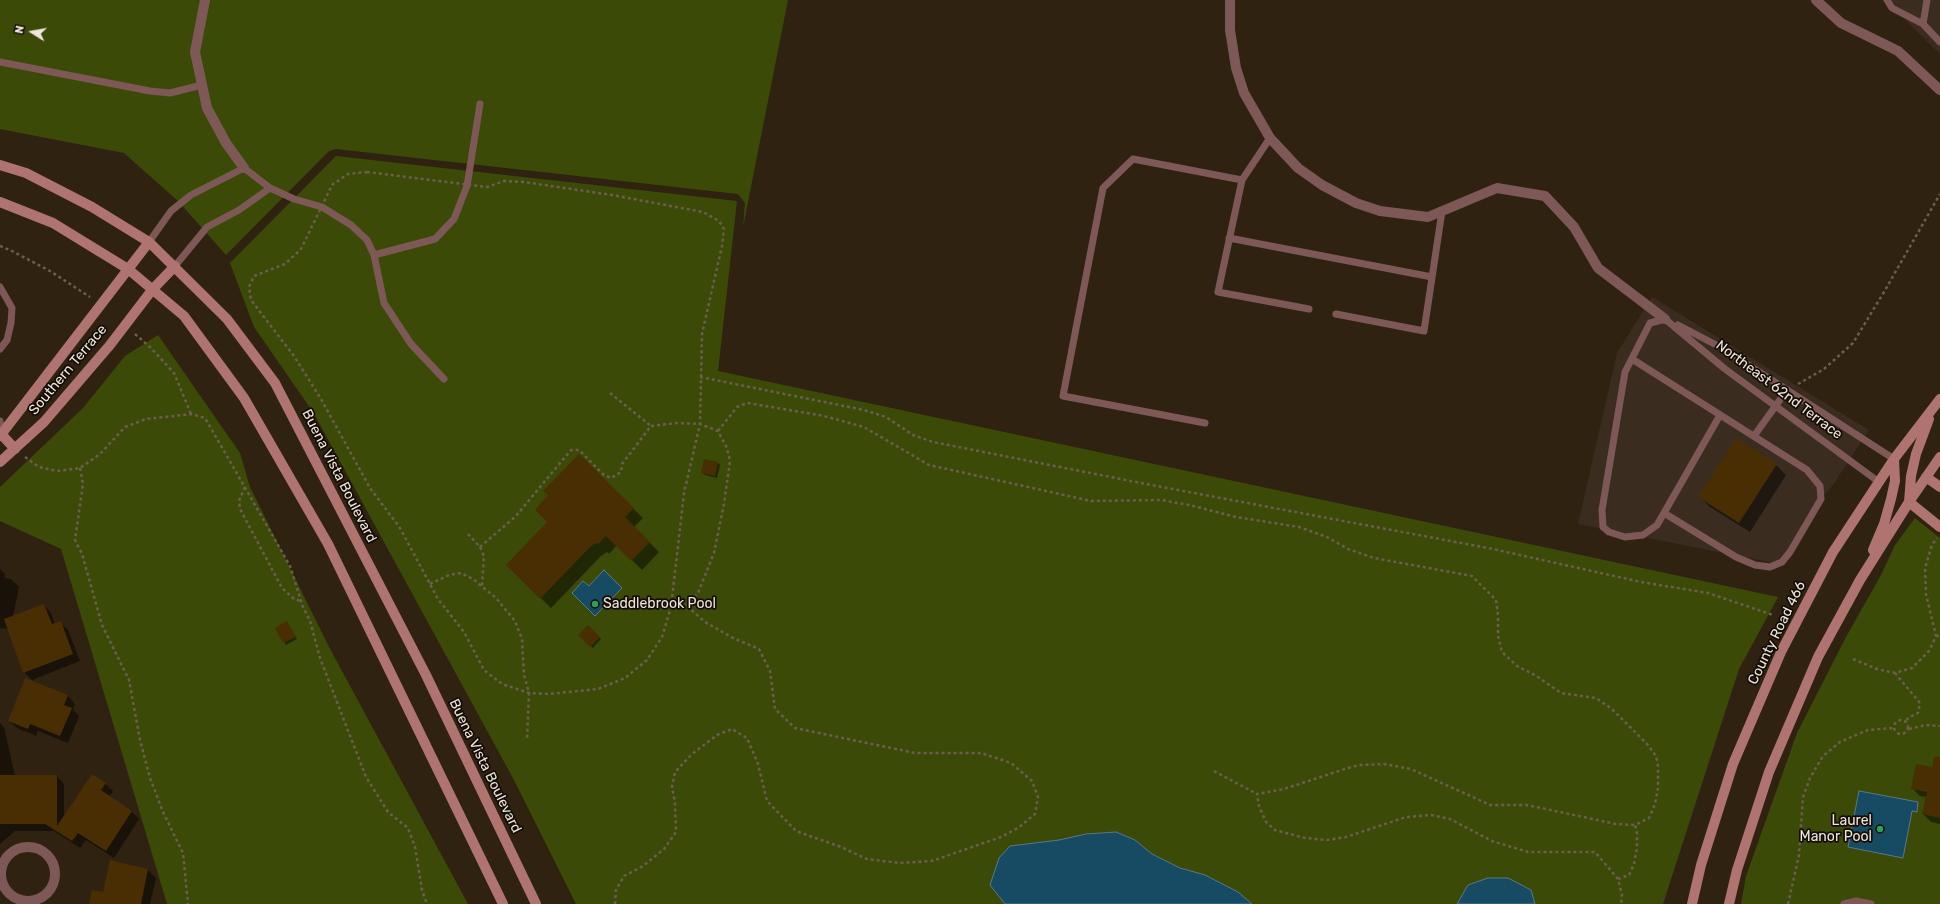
<!DOCTYPE html>
<html>
<head>
<meta charset="utf-8">
<style>
	body { margin:0 }
	#map { position:relative; width:1940px; height:904px; overflow:hidden; background:#302211; font-family:Rubik,sans-serif }
	canvas { display:block }
	.north { position:absolute; left:12px; top:12px; width:40px; height:40px; -webkit-text-stroke:3px #130d06; paint-order:stroke; rotate:281deg; font-size:11px; font-weight:700; line-height:16px; text-align:center; color:#efe5db }
	.north::after { content:''; display:block; margin:auto; width:14px; height:18px; background:#efe5db; clip-path:polygon(50% 0,100% 100%,50% 72%,0 100%) }
</style>
</head>
<body>
<div id="map">
<canvas width="1940" height="904"></canvas>
<div class="north">N</div>
</div>
<script>
const ctx = document.querySelector('canvas').getContext('2d');
ctx.lineJoin = 'round';
function fill(path, color) {
  ctx.fillStyle = color;
  ctx.fill(path, 'evenodd');
}
function shape(rows) {
  const path = new Path2D();
  for (const r of rows) {
    if (r.length === 3) {
      path.moveTo(r[0] + r[2], r[1]);
      path.arc(r[0], r[1], r[2], 0, 2 * Math.PI);
      continue;
    }
    path.moveTo(r[0], r[1]);
    for (let i = 2; i < r.length; i += 2) path.lineTo(r[i], r[i + 1]);
  }
  return path;
}
function trace(path, color, width, dash) {
  ctx.strokeStyle = color;
  ctx.lineWidth = width;
  ctx.lineCap = dash ? 'butt' : 'round';
  ctx.setLineDash(dash || []);
  ctx.stroke(path);
}
function label(font, color, halo, rows, align = 'center') {
  ctx.font = font + ' Rubik,sans-serif';
  ctx.lineWidth = 3.5;
  ctx.setLineDash([]);
  ctx.textBaseline = 'middle';
  ctx.strokeStyle = halo;
  ctx.fillStyle = color;
  for (const [text, x, y, turn = 0] of rows) {
    ctx.save();
    ctx.translate(x, y);
    ctx.rotate((+turn || 0) * Math.PI / 180);
    ctx.textAlign = isNaN(turn) ? turn : align;
    if (halo) ctx.strokeText(text, 0, 0);
    ctx.fillText(text, 0, 0);
    ctx.restore();
  }
}
const commercial = shape([
	[1885,0,1940,0,1940,54],
	[1652,297,1869,430,1833,485,1808,514,1779,564,1578,524,1617,353]
]);
const green = shape([
	[0,0,788,0,743,227,745,203,738,194,336,149,329,151,226,255,178,201,124,153,0,129],
	[336,156,737,201,718,371,1778,597,1739,669,1663,904,576,904,514,780,313,412,254,327,230,263],
	[158,335,240,453,250,487,329,647,468,904,167,904,61,549,0,521,0,487,83,408,125,356],
	[1915,518,1940,538,1940,904,1741,904,1746,876,1797,733,1846,637,1881,575,1895,545]
]);
const water = shape([
	[604,570,622,588,595,616,572,593,583,581,589,586,604,570],
	[1859,791,1918,802,1917,812,1912,811,1903,858,1848,847,1859,791],
	[1116,832,1135,840,1152,854,1180,868,1205,875,1238,892,1252,904,1005,904,990,885,999,858,1010,846,1059,840,1086,834,1116,832],
	[1488,878,1508,878,1531,890,1535,904,1457,904,1468,885,1488,878]
]);
const shadow = shape([
	[579,455,643,518,634,527,659,552,642,570,617,545,609,554,607,552,601,556,551,608,507,565,548,522,550,495],
	[718,463,720,465,717,478,705,475,702,473],
	[1776,465,1786,475,1750,532,1710,507,1700,497],
	[0,569,5,574,5,578,11,579,19,587,13,617,44,605,51,613,55,624,60,622,68,630,80,661,32,680,24,672,9,629,0,628],
	[287,623,297,639,286,645,277,628],
	[588,627,601,639,593,648,580,635],
	[25,679,68,696,75,704,73,710,79,716,68,743,38,731,36,736,17,728,9,721],
	[0,723,4,727,15,776,57,776,64,784,64,817,105,784,113,791,109,797,132,812,139,819,114,858,86,840,80,848,54,831,15,831,0,844],
	[1940,759,1940,824,1931,822,1923,814,1926,797,1920,796,1912,788],
	[148,870,156,878,150,904,90,904,104,893]
]);
const building = shape([
	[1736,438,1777,464,1739,523,1698,497],
	[579,454,634,508,625,517,650,542,631,561,606,536,598,544,596,543,591,546,540,599,506,565,547,522,535,510,548,495,543,491],
	[704,459,718,462,715,476,701,473],
	[44,604,52,624,61,621,73,654,23,673,4,619],
	[287,621,296,637,283,643,275,628],
	[588,625,600,637,590,647,578,635],
	[25,678,68,695,64,705,72,708,60,736,30,724,28,729,8,721],
	[1934,757,1940,757,1940,818,1922,814,1927,792,1911,789,1916,764,1932,767],
	[92,774,106,783,101,790,132,811,106,851,78,833,72,841,45,824,0,824,0,775,57,775,57,826],
	[110,860,148,869,141,904,89,904,92,890,103,892]
]);
const path = shape([
	[367,172,487,187,504,181,524,182,612,195,703,212,719,221,724,229,722,246,702,334,700,424,684,493,671,607,662,637,647,660,625,678,598,689,549,694,529,693,502,684,484,670,464,632,438,599,400,528,370,488,321,399,294,356,251,300,249,287,254,276,285,264,301,249,332,185,348,174,367,172],
	[0,246,12,251,50,271,90,297],
	[135,334,151,348,174,373,191,414],
	[700,377,864,410,886,417,913,435,933,442,1146,484,1493,549,1641,582,1708,593,1773,615],
	[1798,384,1824,369,1853,343,1884,292,1940,194],
	[610,393,651,426],
	[718,431,737,407,747,403,824,416,864,427,929,465,1091,501,1161,500,1189,505,1236,517,1299,527,1327,537,1348,549,1374,558,1472,576,1496,600,1498,615,1498,636,1502,652,1517,666,1535,675,1561,693,1596,698,1612,709,1648,745,1656,756,1658,766,1658,788,1655,804,1649,818,1635,825,1637,833,1637,848,1634,864,1629,875,1618,879,1622,895,1621,904],
	[25,457,39,467,57,471,80,468,100,454,125,427,146,419,174,416,191,414,205,418,290,566,303,607,310,621,320,658,366,777,388,812,408,828,415,847,422,890,427,904],
	[80,468,83,484,75,540,82,554,102,625,129,680,140,740,150,778,163,812,183,853,188,904],
	[245,487,239,501,240,509,282,588,294,599,301,601],
	[468,534,480,547,484,556,482,586],
	[480,547,515,517,571,450,579,450,604,475,611,478,621,472,622,464,651,426,677,423,700,424,718,431,727,448,730,461,724,504,714,553,698,593,688,607,671,607],
	[430,584,449,575,461,573,473,579,496,598,515,621,522,639,524,675,529,693,527,740],
	[1936,636,1940,636],
	[1853,659,1877,669,1895,673,1912,668,1929,651,1936,636,1926,594,1925,568,1932,545,1937,538],
	[1895,673,1920,703,1918,713,1908,718,1906,721],
	[1901,727,7],
	[1909,729,1926,725,1940,726],
	[1214,771,1257,794],
	[1618,879,1595,852,1528,852,1492,841,1450,819,1431,815,1406,817,1346,837,1327,840,1305,838,1275,830,1266,822,1259,806,1257,794,1284,789,1348,768,1360,765,1384,764,1411,769,1490,805,1527,805,1616,824,1635,825],
	[615,904,616,890,624,876,643,866,664,849,676,832,675,803,672,787,675,772,692,754,717,735,732,729,747,738,758,764,767,801,796,831,841,847,867,859,900,863,932,861,1001,837,1018,828,1035,814,1038,797,1032,781,1011,763,981,753,915,753,795,728,775,709,770,671,759,649,733,638,705,622,688,607],
	[1788,904,1799,855,1803,797,1810,778,1823,756,1840,742,1868,730,1894,728]
]);
const lane = shape([
	[1887,0,1892,8,1923,24,1940,42],
	[1923,24,1927,0],
	[0,62,150,91,170,93,202,85],
	[1242,180,1218,292,1309,309],
	[1229,238,1432,277],
	[149,242,171,211,191,195,244,168,270,188,294,199,322,207,351,225,367,240,374,255,384,303,411,344,444,379],
	[374,255,435,239,454,219,467,186,480,104],
	[175,266,207,227,239,210,270,188],
	[0,287,12,308,11,323,7,340,0,349],
	[1336,314,1424,331,1442,211],
	[1665,319,1725,369,1879,482],
	[1678,325,1722,348,1894,459],
	[1632,359,1807,470,1820,486,1821,499,1790,552,1782,562,1770,567,1755,565,1736,557,1664,513,1657,525,1643,535,1625,537,1609,532,1603,527,1602,510,1625,372,1650,323,1665,319],
	[0,421,2,435],
	[1205,423,1063,396,1103,188,1133,159,1242,180,1270,138],
	[1754,436,1787,390],
	[1664,513,1720,415],
	[1844,904,1856,901,1871,904]
]);
const street = shape([
	[205,0,195,52,207,108,226,143,244,168],
	[1230,0,1230,30,1236,68,1244,93,1270,138,1298,168,1322,185,1356,203,1380,211,1428,217,1497,188,1545,196,1574,227,1598,268,1665,319],
	[1816,0,1841,23,1898,51,1940,90],
	[28,874,27]
]);
const secondary = shape([
	[0,165,26,173,92,207,149,242,227,319,275,383,426,675,536,904],
	[0,202,53,223,128,269,184,316,244,398,328,544,503,904],
	[1929,419,1916,454,1911,476,1909,502,1940,527],
	[2,435,15,449],
	[0,436,149,242],
	[0,462,44,422,110,345,152,290,175,266],
	[1926,477,1940,487],
	[1873,550,1884,524,1891,499,1895,481,1894,459],
	[1692,904,1701,865,1733,764,1781,652,1833,552,1894,459,1940,399],
	[1729,904,1737,870,1769,772,1818,657,1860,580,1909,502,1940,457]
]);
const markers = [
	[595,604,4,"#2e9e5b"],
	[1880,829,4,"#2e9e5b"]
];
const streetNames = [
	["Southern Terrace",68,370,-50],
	["Northeast 62nd Terrace",1779,390,37],
	["Buena Vista Boulevard",339,476,63],
	["County Road 466",1777,633,-64],
	["Buena Vista Boulevard",485,766,64]
];
const poiNames = [
	["Saddlebrook Pool",603,604],
	["Laurel",1872,821,"right"],
	["Manor Pool",1872,837,"right"]
];
fill(commercial, '#3a2d20');
fill(green, '#3c4a08');
fill(water, '#174a63');
trace(water, '#587887', 1);
fill(shadow, '#0007');
fill(building, '#492d03');
trace(path, '#6b5e4f', 2.5, [3, 3]);
trace(lane, '#7e5856', 7);
trace(street, '#7e5856', 10);
trace(secondary, '#b07470', 10);
for (const [x, y, r, color] of markers) {
  const dot = new Path2D();
  dot.arc(x, y, r, 0, 2 * Math.PI);
  ctx.fillStyle = color;
  ctx.fill(dot);
  trace(dot, '#130d06', 1.5);
}
label('14px', '#efe5db', '#130d06', streetNames);
label('14px', '#efe5db', '#130d06', poiNames, 'left');
</script>
</body>
</html>
